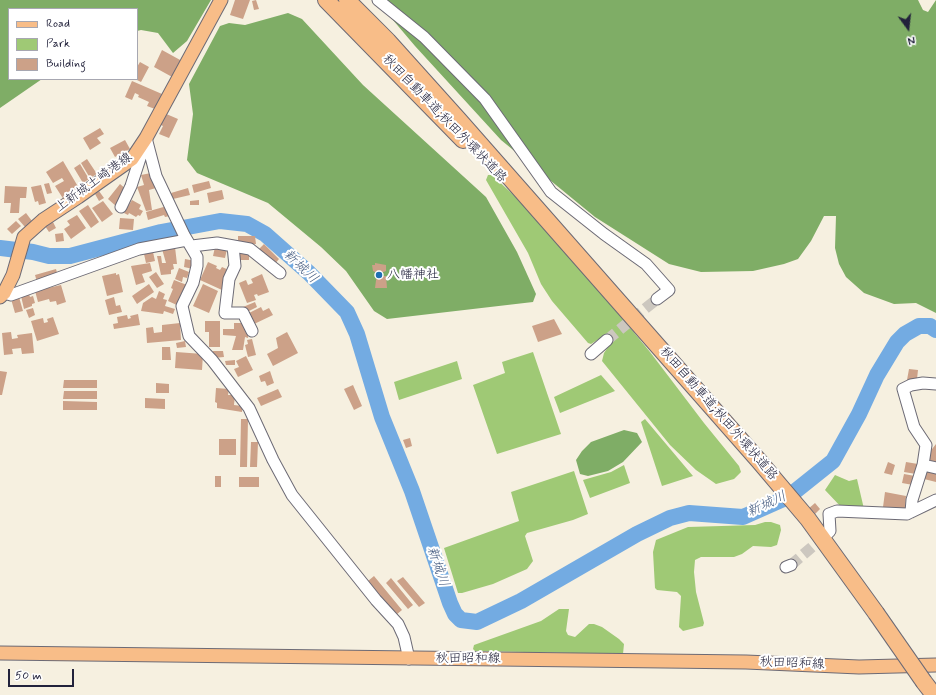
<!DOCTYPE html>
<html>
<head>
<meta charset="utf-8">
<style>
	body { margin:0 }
	#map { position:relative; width:936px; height:695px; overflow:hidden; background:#f6f0e0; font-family:Mynerve,sans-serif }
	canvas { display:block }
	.legend { position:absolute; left:8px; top:8px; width:130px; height:72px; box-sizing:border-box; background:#fff; border:1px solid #a7a7b1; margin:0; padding:5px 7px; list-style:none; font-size:12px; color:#22223b }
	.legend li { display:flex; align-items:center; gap:8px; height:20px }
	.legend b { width:20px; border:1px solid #a7a7b1 }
	.north { position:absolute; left:888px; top:8px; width:40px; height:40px; -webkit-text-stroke:3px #fff; paint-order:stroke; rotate:165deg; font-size:11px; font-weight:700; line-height:16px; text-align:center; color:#22223b }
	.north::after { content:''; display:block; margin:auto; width:14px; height:18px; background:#22223b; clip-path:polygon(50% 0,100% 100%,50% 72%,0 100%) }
	.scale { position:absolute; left:8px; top:669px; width:66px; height:18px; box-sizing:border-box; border:2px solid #22223b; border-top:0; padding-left:5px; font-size:12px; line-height:14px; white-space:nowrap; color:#22223b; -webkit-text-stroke:3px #fff; paint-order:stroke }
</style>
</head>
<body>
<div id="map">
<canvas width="936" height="695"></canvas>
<ul class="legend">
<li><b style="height:5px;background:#f8bd88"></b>Road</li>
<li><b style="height:11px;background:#9fc975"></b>Park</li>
<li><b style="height:11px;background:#cca188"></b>Building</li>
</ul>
<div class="north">N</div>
<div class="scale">50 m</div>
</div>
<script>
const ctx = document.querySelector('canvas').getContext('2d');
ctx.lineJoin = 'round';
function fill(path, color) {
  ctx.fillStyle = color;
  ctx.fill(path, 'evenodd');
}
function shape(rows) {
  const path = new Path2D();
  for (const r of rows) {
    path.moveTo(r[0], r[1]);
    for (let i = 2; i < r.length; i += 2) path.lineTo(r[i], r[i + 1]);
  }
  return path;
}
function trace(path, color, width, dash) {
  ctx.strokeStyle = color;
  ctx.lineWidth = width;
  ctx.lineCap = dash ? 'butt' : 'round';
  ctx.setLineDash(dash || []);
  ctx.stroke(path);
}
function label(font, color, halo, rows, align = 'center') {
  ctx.font = font + ' Mynerve,"Klee One",sans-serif';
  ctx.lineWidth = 4;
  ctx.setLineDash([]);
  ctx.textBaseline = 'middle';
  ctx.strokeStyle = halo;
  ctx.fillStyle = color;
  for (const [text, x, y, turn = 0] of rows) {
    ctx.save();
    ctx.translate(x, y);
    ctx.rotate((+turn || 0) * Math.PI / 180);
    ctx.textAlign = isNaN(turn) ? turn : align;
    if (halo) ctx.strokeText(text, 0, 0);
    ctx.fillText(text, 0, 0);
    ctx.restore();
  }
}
const green = shape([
	[488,175,492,175,521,202,571,256,650,352,704,423,739,466,741,472,734,479,716,484,696,470,670,445,602,361,604,353,608,347,599,339,591,344,588,343,552,301,541,284,528,253,486,180],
	[533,352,561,434,497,454,473,385,505,373,502,362],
	[457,361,462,379,399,400,394,382],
	[601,375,615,391,560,413,554,397],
	[645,419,693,476,662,486,641,422],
	[624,465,630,483,590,498,583,480,611,472],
	[574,471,588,514,573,520,527,533,525,536,533,561,527,569,493,584,462,593,458,593,444,548,519,521,511,492],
	[835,475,849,481,857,479,864,509,842,508,825,490],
	[765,522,771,522,780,525,781,530,777,545,771,547,753,546,742,554,734,557,701,557,695,560,694,572,696,592,704,623,703,626,683,631,679,627,681,596,677,592,657,590,655,588,653,552,656,540,688,527,755,525],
	[559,609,569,609,566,631,568,635,575,637,589,624,594,624,602,627,619,639,624,644,623,654,475,651,473,649,474,645,541,621]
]);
const forest = shape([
	[0,0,211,0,187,41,173,53,158,33,141,30,137,31,137,9,9,9,9,79,42,79,0,108],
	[376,0,918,0,923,10,928,12,936,0,936,313,916,303,894,304,864,293,846,277,839,264,835,248,836,216,824,216,811,241,798,259,784,264,753,271,701,272,669,264,595,217,501,140,415,46],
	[288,13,302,19,363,85,486,197,517,252,536,294,533,302,387,319,374,311,346,271,321,247,268,203,197,173,187,160,193,114,189,84,220,26,229,23,245,25],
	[624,430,637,433,642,442,623,462,608,471,588,476,580,474,576,460,582,451,591,442]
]);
const river = shape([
	[0,248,33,252,49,256,70,256,161,232,220,221,247,224,265,234,309,273,347,312,357,334,382,417,412,491,450,603,455,614,461,620,477,622,521,601,637,534,670,518,689,513,743,517,788,497,833,461,859,414,877,375,897,342,905,334,919,326,930,326,936,330]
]);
const building = shape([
	[235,0,250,0,243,19,230,15],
	[256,0,259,9,254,10,252,1],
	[162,50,182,61,174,78,154,67],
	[140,62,149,67,141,82,137,80,137,67],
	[132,81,162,94,155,109,147,106,149,102,138,97,139,95,135,93,132,100,125,97],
	[164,113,178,119,169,138,159,134,163,126,159,124],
	[100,128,104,134,97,138,101,143,90,150,83,138],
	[125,140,130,149,115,157,110,148],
	[87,159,97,174,90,178,81,163],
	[63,161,80,190,64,200,55,186,64,181,62,178,53,183,46,172],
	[80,164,89,179,83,183,74,168],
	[151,173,156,188,149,190,152,210,146,211,137,187,144,185,141,175],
	[209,181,211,188,194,193,192,185],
	[49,183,52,193,47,194,44,184],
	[120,184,127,190,117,207,108,199],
	[41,185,46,203,39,205,38,201,35,202,31,187],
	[5,186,27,187,26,198,20,198,19,213,10,213,11,203,4,203],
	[188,188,190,195,173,199,171,193],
	[222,190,224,199,209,203,207,193],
	[99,191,104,198,99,201,95,194],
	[132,200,141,205,139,209,143,211,140,216,138,215,136,217,129,213,128,215,124,213],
	[199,200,199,205,190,205,190,201],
	[103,201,113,214,102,222,92,208],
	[88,205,99,222,91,228,79,211],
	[167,206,170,216,165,217,164,215,148,220,146,212],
	[26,213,32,221,25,227,18,219],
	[77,215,86,228,71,239,64,229,70,225,67,221],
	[120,218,134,219,133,230,119,229],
	[16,221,21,226,12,234,7,229],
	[53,222,56,228,49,232,45,226],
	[63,233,64,241,56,242,55,234],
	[238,236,255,236,256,244,238,245],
	[264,244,279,259,274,265,258,250],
	[175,247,177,264,173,264,174,269,171,270,171,274,161,275,157,256,161,256,162,263,166,263,162,249],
	[215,247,227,249,225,258,213,256],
	[249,250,249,260,237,260,237,251],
	[153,252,155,261,146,263,144,254],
	[185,259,195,261,193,269,184,267],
	[208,262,217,266,216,268,220,270,222,267,231,271,222,290,200,280],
	[150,263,152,271,142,274,145,282,136,285,131,266],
	[375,263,386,265,386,271,381,273,381,276,386,276,387,288,375,288,377,273,373,271,372,265,375,265],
	[179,268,189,272,187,278,183,277,182,282,175,279],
	[56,269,58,276,37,282,35,275],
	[156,272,164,284,157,288,149,277],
	[116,273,116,275,119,274,123,292,107,296,102,276],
	[262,274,269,292,258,296,257,294,254,295,256,300,247,303,239,283,246,280,248,285,253,283,251,279],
	[174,280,187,285,179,306,168,301,173,289,171,288],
	[149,284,154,292,137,304,132,296],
	[203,284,218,291,209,313,193,306],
	[61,285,66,302,57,305,56,301,50,302,49,299,38,302,35,291],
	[159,291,165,294,163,299,167,300,165,306,175,309,173,314,164,311,163,314,141,311,143,303,152,297,156,299],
	[29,294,30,297,33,296,35,303,32,304,32,306,24,309,21,296],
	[19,297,23,311,15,313,11,299],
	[114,297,116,306,120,305,122,312,109,315,105,300],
	[255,302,257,307,245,313,243,307],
	[261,307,263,311,269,308,273,315,252,325,247,314],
	[33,308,35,315,29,318,26,310],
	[138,314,140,325,114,329,113,324,118,323,117,317,127,315,128,319,131,318,130,316],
	[53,317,59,334,37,341,31,321,43,318,44,323,48,322,47,319],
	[554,319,562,334,538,342,532,326],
	[205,321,220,321,220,347,209,347,209,332,205,332],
	[180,323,181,340,147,343,146,328,153,327,154,333,162,332,162,325],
	[234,323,242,323,249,328,248,338,245,337,243,350,232,350,236,336,223,335,223,329,234,329],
	[11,332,12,339,18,338,17,335,32,333,34,353,22,354,21,348,12,349,13,354,4,355,2,333],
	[287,332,298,353,273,366,267,354,278,348,276,338],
	[252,339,256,355,248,357,245,345,248,344,247,340],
	[185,341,186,347,177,348,176,343],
	[162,347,170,347,171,360,162,360],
	[213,351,223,351,224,357,213,358],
	[176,352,203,354,202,370,175,368],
	[246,356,253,370,238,377,234,369,239,367,236,361],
	[235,360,235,365,226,365,225,361],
	[909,369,918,370,917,379,914,378,914,381,907,380],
	[0,371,7,372,2,395,0,395],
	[270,371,274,383,267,386,265,381,261,382,259,376],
	[64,380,97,380,97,388,63,388],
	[156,383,169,384,169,393,156,393],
	[353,385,362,406,354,410,344,389],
	[216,388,229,389,228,395,235,395,234,405,242,406,242,412,217,408,217,403,215,402],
	[278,389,282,397,261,406,257,398],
	[64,391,97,391,97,399,63,399],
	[145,398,165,399,165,409,145,408],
	[63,401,97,402,97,410,63,410],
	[241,419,248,419,247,467,240,467],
	[410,438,412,446,406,448,403,440],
	[219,439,236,439,236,455,219,455],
	[251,442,258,442,257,467,250,467],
	[936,444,936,463,933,465,925,458],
	[888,462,895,465,892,475,884,473],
	[906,462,918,464,916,474,904,472],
	[926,471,936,473,936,482,924,479],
	[904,474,915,476,913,485,902,483],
	[215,476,221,476,221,487,215,487],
	[239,477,259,477,259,487,239,487],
	[885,492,906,496,905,510,883,507],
	[815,503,820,509,814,515,808,509],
	[374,576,402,610,396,615,368,581],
	[403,577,425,603,419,607,397,581],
	[391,578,413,605,408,609,386,583]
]);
const minorTunnel = shape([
	[607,340,657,299],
	[791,565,826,535]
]);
const minor = shape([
	[378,0,424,37,485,99,551,192,604,234,646,264,669,290,657,299],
	[146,138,156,176,184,235,197,257,197,266,193,283,182,306,189,336,212,360,249,408,273,460,292,495,376,600,398,624,404,637,409,659],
	[121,207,131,186,145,143],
	[192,246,217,243,250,249,280,273],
	[233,246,235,266,229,279,225,313,243,313,252,331],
	[4,293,11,295,139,249,187,240],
	[591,354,607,340],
	[923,465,926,445,914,427,903,389,911,385,923,383,936,384],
	[911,512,912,500,923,465,936,468],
	[826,535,830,531,829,514,837,511,907,514,936,500],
	[786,567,791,565]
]);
const major = shape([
	[0,297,4,293,13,275,24,237,43,220,78,197,132,159,146,138,221,0],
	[0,653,746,662,859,667,936,665]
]);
const highway = shape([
	[326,0,463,140],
	[347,0,388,41,459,120,759,461,808,519,876,613],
	[924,682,934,695]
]);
const highwayBridge = shape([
	[876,613,924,682]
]);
const markers = [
	[379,275,4,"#1f6fb2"]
];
const streetNames = [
	["秋田自動車道;秋田外環状道路",444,119,46],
	["上新城土崎港線",94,183,-36],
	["秋田自動車道;秋田外環状道路",718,414,49],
	["秋田昭和線",468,659],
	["秋田昭和線",792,664,2]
];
const poiNames = [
	["八幡神社",387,275]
];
const waterNames = [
	["新城川",300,267,44],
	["新城川",767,505,-25],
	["新城川",437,567,71]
];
fill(green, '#9fc975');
fill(forest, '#7fad66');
trace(river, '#73abe2', 16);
fill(building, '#cca188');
trace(minorTunnel, '#ccc7bf', 11, [11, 5.5]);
trace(minor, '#6c6a75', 13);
trace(major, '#6c6a75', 15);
trace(highway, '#6c6a75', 18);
trace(minor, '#fff', 11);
trace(major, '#f8bd88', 13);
trace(highway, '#f8bd88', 16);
trace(highwayBridge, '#6c6a75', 18, []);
trace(highwayBridge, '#f8bd88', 16);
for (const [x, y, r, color] of markers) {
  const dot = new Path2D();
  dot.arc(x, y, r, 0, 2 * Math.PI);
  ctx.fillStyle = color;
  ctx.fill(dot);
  trace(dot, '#fff', 1.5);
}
label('13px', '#22223b', '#fff', streetNames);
label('13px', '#22223b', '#fff', poiNames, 'left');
label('italic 14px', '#42597e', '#fff', waterNames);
</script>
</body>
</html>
